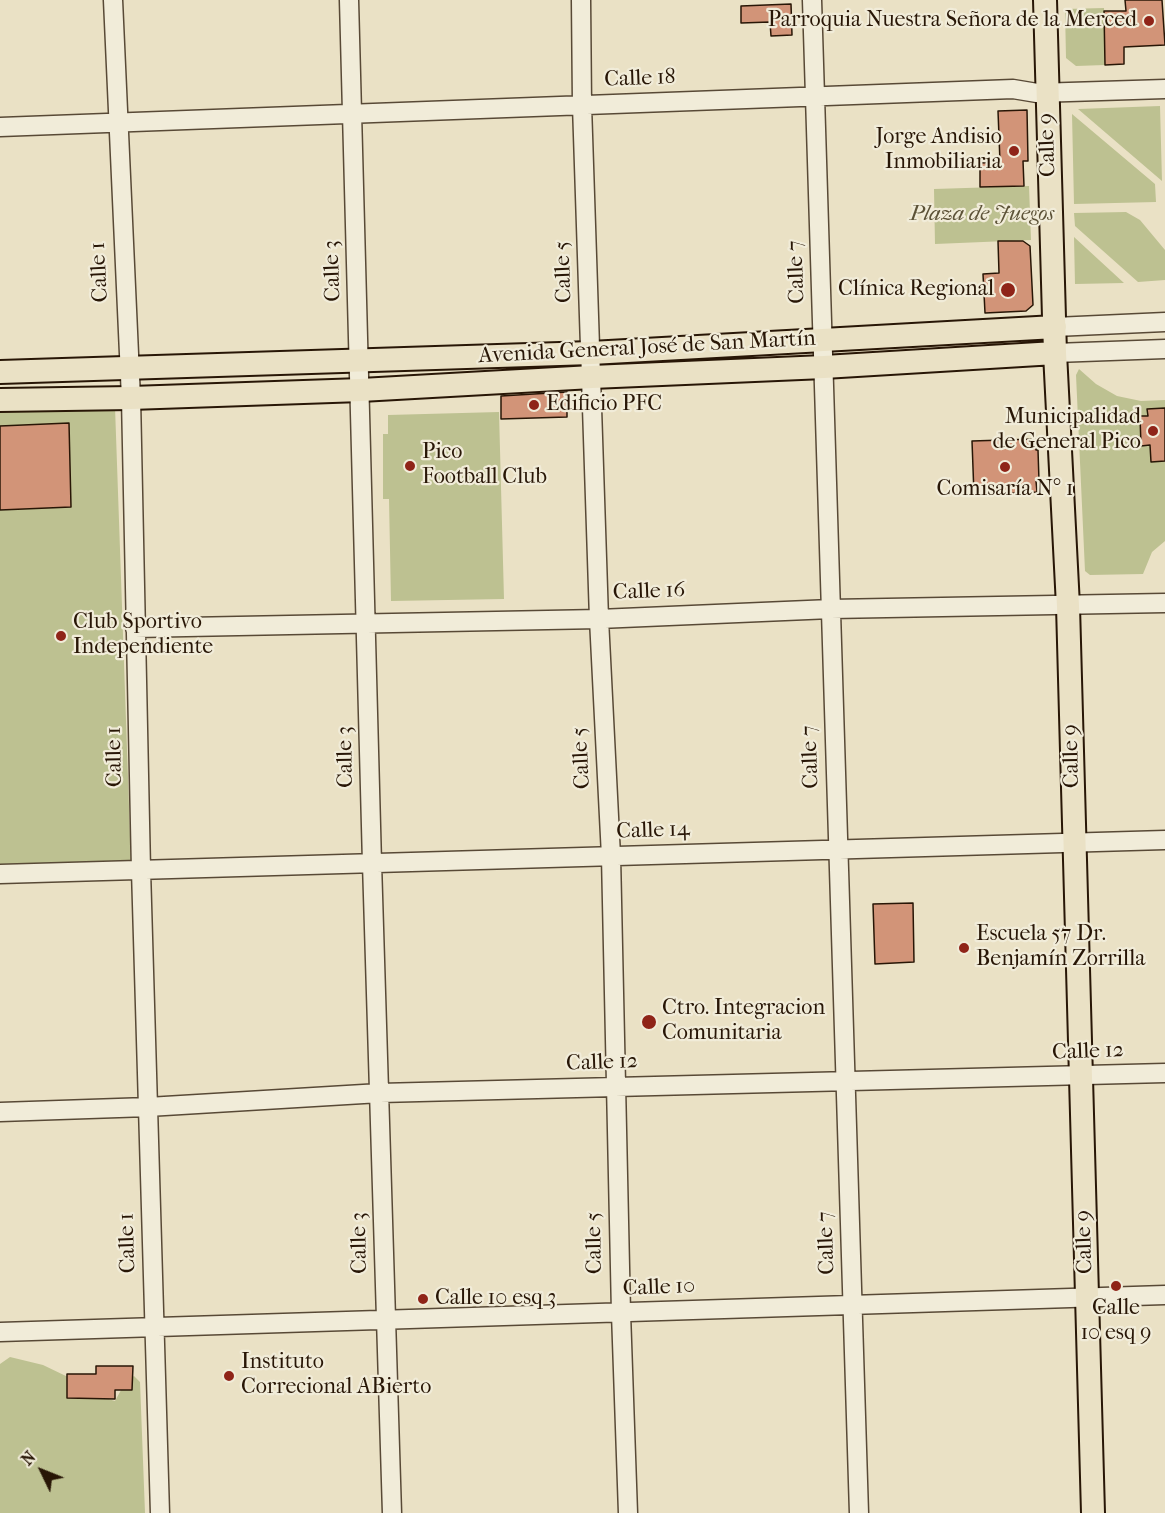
<!DOCTYPE html>
<html>
<head>
<meta charset="utf-8">
<style>
	body { margin:0 }
	#map { position:relative; width:1165px; height:1513px; overflow:hidden; background:#eae1c5; font-family:"IM FELL French Canon",serif }
	canvas { display:block }
	.north { position:absolute; left:12px; top:1441px; width:60px; height:60px; -webkit-text-stroke:4px #f1ecd9; paint-order:stroke; rotate:313deg; font-size:16px; font-weight:700; line-height:24px; text-align:center; color:#281606 }
	.north::after { content:''; display:block; margin:auto; width:21px; height:27px; background:#281606; clip-path:polygon(50% 0,100% 100%,50% 72%,0 100%) }
</style>
</head>
<body>
<div id="map">
<canvas width="1165" height="1513"></canvas>
<div class="north">N</div>
</div>
<script>
const ctx = document.querySelector('canvas').getContext('2d');
ctx.lineJoin = 'round';
function fill(path, color) {
  ctx.fillStyle = color;
  ctx.fill(path, 'evenodd');
}
function shape(rows) {
  const path = new Path2D();
  for (const r of rows) {
    path.moveTo(r[0], r[1]);
    for (let i = 2; i < r.length; i += 2) path.lineTo(r[i], r[i + 1]);
  }
  return path;
}
function trace(path, color, width, dash) {
  ctx.strokeStyle = color;
  ctx.lineWidth = width;
  ctx.lineCap = dash ? 'butt' : 'round';
  ctx.setLineDash(dash || []);
  ctx.stroke(path);
}
function label(font, color, halo, rows, align = 'center') {
  ctx.font = font + ' "IM FELL French Canon",serif';
  ctx.lineWidth = 4.5;
  ctx.setLineDash([]);
  ctx.textBaseline = 'middle';
  ctx.strokeStyle = halo;
  ctx.fillStyle = color;
  for (const [text, x, y, turn = 0] of rows) {
    ctx.save();
    ctx.translate(x, y);
    ctx.rotate((+turn || 0) * Math.PI / 180);
    ctx.textAlign = isNaN(turn) ? turn : align;
    if (halo) ctx.strokeText(text, 0, 0);
    ctx.fillText(text, 0, 0);
    ctx.restore();
  }
}
const green = shape([
	[1104,8,1105,65,1076,66,1066,58,1065,9],
	[1160,106,1162,181,1078,109],
	[1072,114,1155,184,1156,202,1074,204],
	[1029,186,1031,240,935,244,934,189],
	[1126,212,1140,220,1165,250,1165,280,1138,282,1075,226,1074,213],
	[1074,237,1124,283,1075,284],
	[1079,369,1096,384,1117,396,1141,401,1165,400,1165,541,1152,552,1143,574,1090,575,1085,571,1076,375],
	[115,407,131,863,0,867,0,410],
	[499,412,504,599,391,601,389,499,383,499,383,434,388,434,388,415],
	[10,1357,43,1365,68,1377,88,1393,115,1401,126,1381,134,1376,140,1382,145,1513,0,1513,0,1364]
]);
const building = shape([
	[1125,0,1162,0,1165,45,1124,47,1124,64,1105,65,1104,11,1126,11,1125,0],
	[791,4,792,35,771,36,770,22,741,23,741,6,791,4],
	[1027,110,1028,161,1023,161,1024,186,980,187,980,163,1000,162,998,111,1027,110],
	[998,241,1023,241,1030,246,1033,305,1026,311,985,313,983,274,999,273,998,241],
	[567,392,567,417,501,419,501,396,567,392],
	[1165,408,1165,461,1151,462,1150,445,1141,446,1140,416,1148,416,1147,409,1165,408],
	[69,423,71,507,0,510,0,426,69,423],
	[1035,439,1036,450,1038,450,1039,481,1036,481,1037,492,974,495,972,441,1035,439],
	[913,903,914,962,875,964,873,904,913,903],
	[96,1366,133,1366,132,1390,115,1390,115,1399,67,1398,67,1374,96,1374,96,1366]
]);
const minor = shape([
	[113,0,131,398,141,870,160,1513],
	[349,0,372,863,392,1513],
	[581,0,582,105,599,619,611,856,621,1313,628,1513],
	[812,0,859,1513],
	[0,127,1013,89,1037,93,1165,89],
	[1055,327,1165,322],
	[1055,353,1165,349],
	[135,628,599,619,831,609,1165,603],
	[0,874,1165,840],
	[0,1112,148,1107,380,1093,1165,1073],
	[0,1332,1165,1295]
]);
const major = shape([
	[1045,0,1055,353,1068,606,1093,1513],
	[0,372,591,353,1055,327],
	[0,400,131,398,361,390,592,377,824,367,1055,353]
]);
const markers = [
	[1149,21,6,"#8f2418"],
	[1014,151,6,"#8f2418"],
	[1008,290,8,"#8f2418"],
	[534,405,6,"#8f2418"],
	[1153,431,6,"#8f2418"],
	[410,466,6,"#8f2418"],
	[1005,467,6,"#8f2418"],
	[61,636,6,"#8f2418"],
	[964,948,6,"#8f2418"],
	[649,1022,8,"#8f2418"],
	[1116,1286,6,"#8f2418"],
	[423,1299,6,"#8f2418"],
	[229,1376,6,"#8f2418"]
];
const poiNames = [
	["Parroquia Nuestra Señora de la Merced",1137,21,"right"],
	["Jorge Andisio",1002,138,"right"],
	["Inmobiliaria",1002,163,"right"],
	["Clínica Regional",994,290,"right"],
	["Edificio PFC",546,405],
	["Municipalidad",1141,418,"right"],
	["de General Pico",1141,443,"right"],
	["Pico",422,453],
	["Football Club",422,478],
	["Comisaría N° 1",1005,490,"center"],
	["Club Sportivo",73,623],
	["Independiente",73,648],
	["Escuela 57 Dr.",976,935],
	["Benjamín Zorrilla",976,960],
	["Ctro. Integracion",662,1009],
	["Comunitaria",662,1034],
	["Calle 10 esq 3",435,1299],
	["Calle",1116,1309,"center"],
	["10 esq 9",1116,1334,"center"],
	["Instituto",241,1363],
	["Correcional ABierto",241,1388]
];
const streetNames = [
	["Calle 18",640,79,-2],
	["Calle 9",1048,145,-92],
	["Calle 3",333,271,-92],
	["Calle 1",100,272,-93],
	["Calle 5",564,272,-92],
	["Calle 7",797,272,-92],
	["Avenida General José de San Martín",647,348,-3],
	["Calle 16",649,592,-2],
	["Calle 9",1072,756,-91],
	["Calle 1",115,757,-91],
	["Calle 3",346,757,-91],
	["Calle 7",811,757,-92],
	["Calle 5",582,758,-93],
	["Calle 14",653,831,-2],
	["Calle 12",1088,1052,-2],
	["Calle 12",602,1063,-2],
	["Calle 9",1085,1242,-92],
	["Calle 1",128,1243,-92],
	["Calle 3",360,1243,-91],
	["Calle 5",595,1243,-91],
	["Calle 7",827,1243,-92],
	["Calle 10",659,1288,-2]
];
const parkNames = [
	["Plaza de Juegos",982,215]
];
fill(green, '#bdc191');
fill(building, '#d29478');
trace(building, '#281606', 1.5);
trace(minor, '#584936', 21);
trace(major, '#281606', 26);
trace(minor, '#f1ecd9', 18);
trace(major, '#eae1c5', 22);
for (const [x, y, r, color] of markers) {
  const dot = new Path2D();
  dot.arc(x, y, r, 0, 2 * Math.PI);
  ctx.fillStyle = color;
  ctx.fill(dot);
  trace(dot, '#f1ecd9', 2);
}
label('22px', '#281606', '#f1ecd9', poiNames, 'left');
label('22px', '#281606', '#f1ecd9', streetNames);
label('italic 22px', '#5c5237', '#f1ecd9', parkNames);
</script>
</body>
</html>
